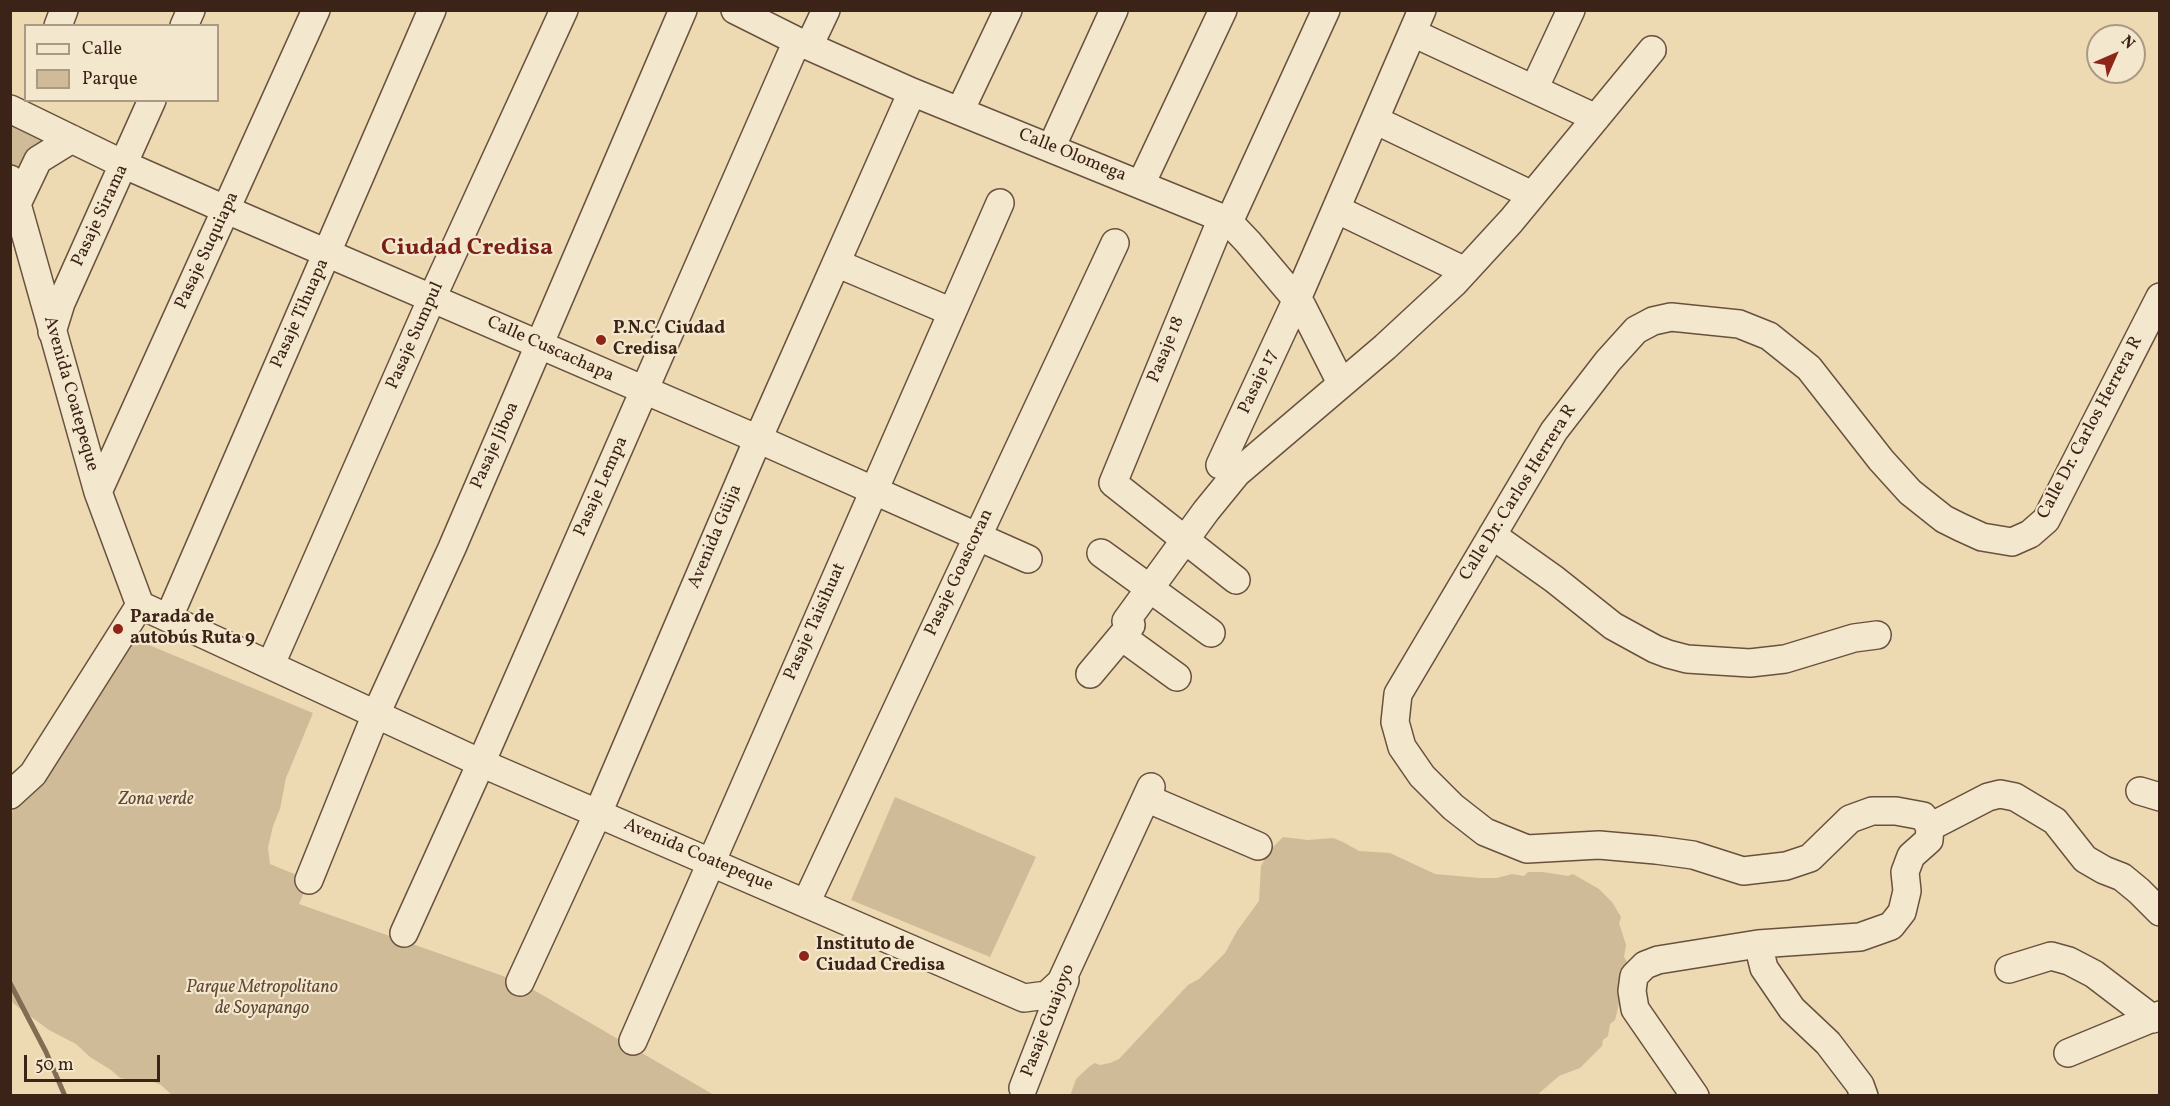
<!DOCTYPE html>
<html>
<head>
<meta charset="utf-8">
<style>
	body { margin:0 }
	#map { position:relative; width:2170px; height:1106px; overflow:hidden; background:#eddab2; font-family:Vollkorn,serif }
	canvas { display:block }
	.frame { position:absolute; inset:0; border:12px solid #3c2317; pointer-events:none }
	.legend { position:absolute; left:24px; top:24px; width:195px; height:78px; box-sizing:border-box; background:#f3e7cd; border:2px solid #aa9984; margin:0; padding:8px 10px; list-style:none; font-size:18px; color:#3c2317 }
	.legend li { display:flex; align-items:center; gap:12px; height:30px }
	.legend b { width:30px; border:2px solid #aa9984 }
	.north { position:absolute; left:2086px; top:24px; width:60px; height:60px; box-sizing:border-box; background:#f3e7cd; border:2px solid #aa9984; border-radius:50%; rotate:45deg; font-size:16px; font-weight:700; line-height:24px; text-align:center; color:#3c2317 }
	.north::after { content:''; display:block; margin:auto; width:21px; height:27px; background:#8f2418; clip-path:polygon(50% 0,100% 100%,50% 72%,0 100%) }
	.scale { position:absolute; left:24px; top:1055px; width:136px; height:27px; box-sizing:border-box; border:3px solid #3c2317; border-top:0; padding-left:8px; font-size:18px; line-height:21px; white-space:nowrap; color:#3c2317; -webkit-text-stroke:4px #f3e7cd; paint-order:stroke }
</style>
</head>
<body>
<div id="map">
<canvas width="2170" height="1106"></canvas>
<div class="frame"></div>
<ul class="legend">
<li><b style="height:8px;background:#f3e7cd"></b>Calle</li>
<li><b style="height:16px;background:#cfbb98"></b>Parque</li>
</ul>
<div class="north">N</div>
<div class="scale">50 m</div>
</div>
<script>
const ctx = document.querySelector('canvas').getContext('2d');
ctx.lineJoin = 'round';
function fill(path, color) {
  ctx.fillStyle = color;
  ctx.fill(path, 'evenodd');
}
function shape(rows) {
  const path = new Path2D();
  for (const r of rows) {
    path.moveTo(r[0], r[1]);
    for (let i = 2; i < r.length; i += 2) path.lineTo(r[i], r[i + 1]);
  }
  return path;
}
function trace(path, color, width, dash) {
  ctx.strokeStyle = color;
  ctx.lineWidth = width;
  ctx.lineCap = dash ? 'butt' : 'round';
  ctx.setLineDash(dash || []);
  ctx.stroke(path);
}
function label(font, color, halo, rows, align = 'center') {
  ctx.font = font + ' Vollkorn,serif';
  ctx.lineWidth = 4.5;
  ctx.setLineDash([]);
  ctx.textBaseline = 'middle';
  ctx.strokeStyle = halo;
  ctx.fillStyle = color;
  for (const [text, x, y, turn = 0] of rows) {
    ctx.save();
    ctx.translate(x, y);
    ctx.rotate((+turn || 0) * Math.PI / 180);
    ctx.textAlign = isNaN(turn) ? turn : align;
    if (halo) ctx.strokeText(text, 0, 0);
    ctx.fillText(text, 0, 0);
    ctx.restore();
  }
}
const green = shape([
	[10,109,72,139,11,179],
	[132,638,313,713,286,778,280,809,273,826,268,848,270,864,309,880,299,904,520,982,714,1095,173,1096,161,1085,149,1080,136,1081,120,1078,111,1070,90,1057,76,1044,49,1030,14,1004,11,1000,10,815],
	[895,797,1036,857,990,957,851,900],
	[1283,837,1308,840,1333,838,1343,842,1359,851,1390,853,1435,874,1480,878,1497,878,1512,874,1524,876,1528,872,1543,872,1568,876,1573,874,1599,889,1612,902,1621,917,1619,923,1626,945,1624,957,1627,962,1627,971,1615,1020,1610,1024,1608,1036,1603,1040,1602,1046,1580,1068,1559,1076,1537,1095,1070,1096,1076,1079,1090,1066,1095,1063,1100,1065,1110,1063,1119,1059,1188,985,1199,979,1225,953,1237,931,1259,901,1261,866,1270,850]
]);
const stream = shape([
	[10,983,46,1052,65,1096]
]);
const minor = shape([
	[735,10,797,41,912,92,1222,218,1229,222,1248,242,1302,306,1341,383],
	[58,26,64,10],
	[184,26,191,10],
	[1413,33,1596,118],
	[809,46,826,10],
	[1534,89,1571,10],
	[10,109,125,165,227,210,758,439,1028,559],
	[960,111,1008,10],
	[1375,120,1532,195],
	[1051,148,1114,10],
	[10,179,98,492,140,605,33,774,10,795],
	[1141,184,1223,10],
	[17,204,38,160,72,139],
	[1336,209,1465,271],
	[1222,218,1113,483,1236,580],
	[1229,222,1326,10],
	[836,263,952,312],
	[52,332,61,303,152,100],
	[1220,465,1297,299,1422,10],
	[98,492,316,10],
	[1492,535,1554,579,1613,626,1655,649,1668,654,1687,659,1750,663,1785,659,1854,638,1877,635],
	[1101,553,1211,633],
	[140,605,481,763,1024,998,1047,995,1061,982,1151,787],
	[169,617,432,10],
	[1122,637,1177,677],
	[271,664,432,298,564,10],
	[1090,674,1131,625,1126,621,1206,511,1237,473,1385,347,1454,283,1511,221,1652,50],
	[2140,791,2160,797],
	[1146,798,1258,846],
	[1930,827,1923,816,1896,811,1872,811,1850,819,1810,858,1786,866,1743,871,1693,855,1656,850,1599,845,1527,849,1485,832,1453,807,1422,776,1402,747,1395,722,1398,694,1554,431,1608,361,1636,330,1653,321,1671,317,1739,324,1769,336,1809,368,1881,460,1910,492,1944,519,1960,527,1982,537,2012,542,2030,534,2046,520,2160,297],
	[1930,827,1988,797,2000,794,2015,797,2055,821,2085,859,2104,870,2122,877,2139,891,2160,912],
	[309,880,376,714,452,548,683,10],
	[806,903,1115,243],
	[404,933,481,763,797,41],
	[1758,944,1764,968,1792,1009,1828,1043,1860,1085,1864,1096],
	[2009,969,2051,956,2069,961,2094,974,2153,1019],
	[520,982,598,813,758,439,912,92],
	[633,1041,1000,203],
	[2068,1053,2160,1015],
	[1023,1088,1065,980],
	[1695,1096,1635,1009,1632,991,1634,976,1645,965,1658,960,1758,944,1860,937,1891,926,1902,912,1907,891,1905,872,1911,856,1929,840,1930,827]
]);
const markers = [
	[601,340,6,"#8f2418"],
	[118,629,6,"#8f2418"],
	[804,956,6,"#8f2418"]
];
const streetNames = [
	["Calle Olomega",1072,156,22],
	["Pasaje Sirama",101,216,-65],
	["Pasaje Suquiapa",208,251,-65],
	["Pasaje Tihuapa",301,314,-66],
	["Pasaje Sumpul",416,336,-66],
	["Calle Cuscachapa",550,350,24],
	["Pasaje 18",1167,350,-68],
	["Pasaje 17",1259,382,-65],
	["Avenida Coatepeque",70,394,74],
	["Calle Dr. Carlos Herrera R",2091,428,-62],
	["Pasaje Jiboa",496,446,-66],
	["Pasaje Lempa",602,487,-66],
	["Calle Dr. Carlos Herrera R",1519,493,-58],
	["Avenida Güija",716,537,-67],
	["Pasaje Goascoran",960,573,-65],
	["Pasaje Taisihuat",816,622,-66],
	["Avenida Coatepeque",698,856,23],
	["Pasaje Guajoyo",1049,1021,-69]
];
const poiNames = [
	["P.N.C. Ciudad",613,330],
	["Credisa",613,351],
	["Parada de",130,619],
	["autobús Ruta 9",130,640],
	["Instituto de",816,946],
	["Ciudad Credisa",816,967]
];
const parkNames = [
	["Zona verde",156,801],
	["Parque Metropolitano",262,989],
	["de Soyapango",262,1010]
];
const districtNames = [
	["Ciudad Credisa",467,250]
];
fill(green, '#cfbb98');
trace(stream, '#826c54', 5);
trace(minor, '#68513e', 30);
trace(minor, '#f3e7cd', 27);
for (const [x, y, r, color] of markers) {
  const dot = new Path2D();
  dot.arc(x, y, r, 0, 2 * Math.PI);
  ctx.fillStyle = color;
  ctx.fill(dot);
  trace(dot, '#f3e7cd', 2);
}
label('18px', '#3c2317', '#f3e7cd', streetNames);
label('bold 18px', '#3c2317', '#f3e7cd', poiNames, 'left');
label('italic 18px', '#614937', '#f3e7cd', parkNames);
label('bold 24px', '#7a1f14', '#f3e7cd', districtNames);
</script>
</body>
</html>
